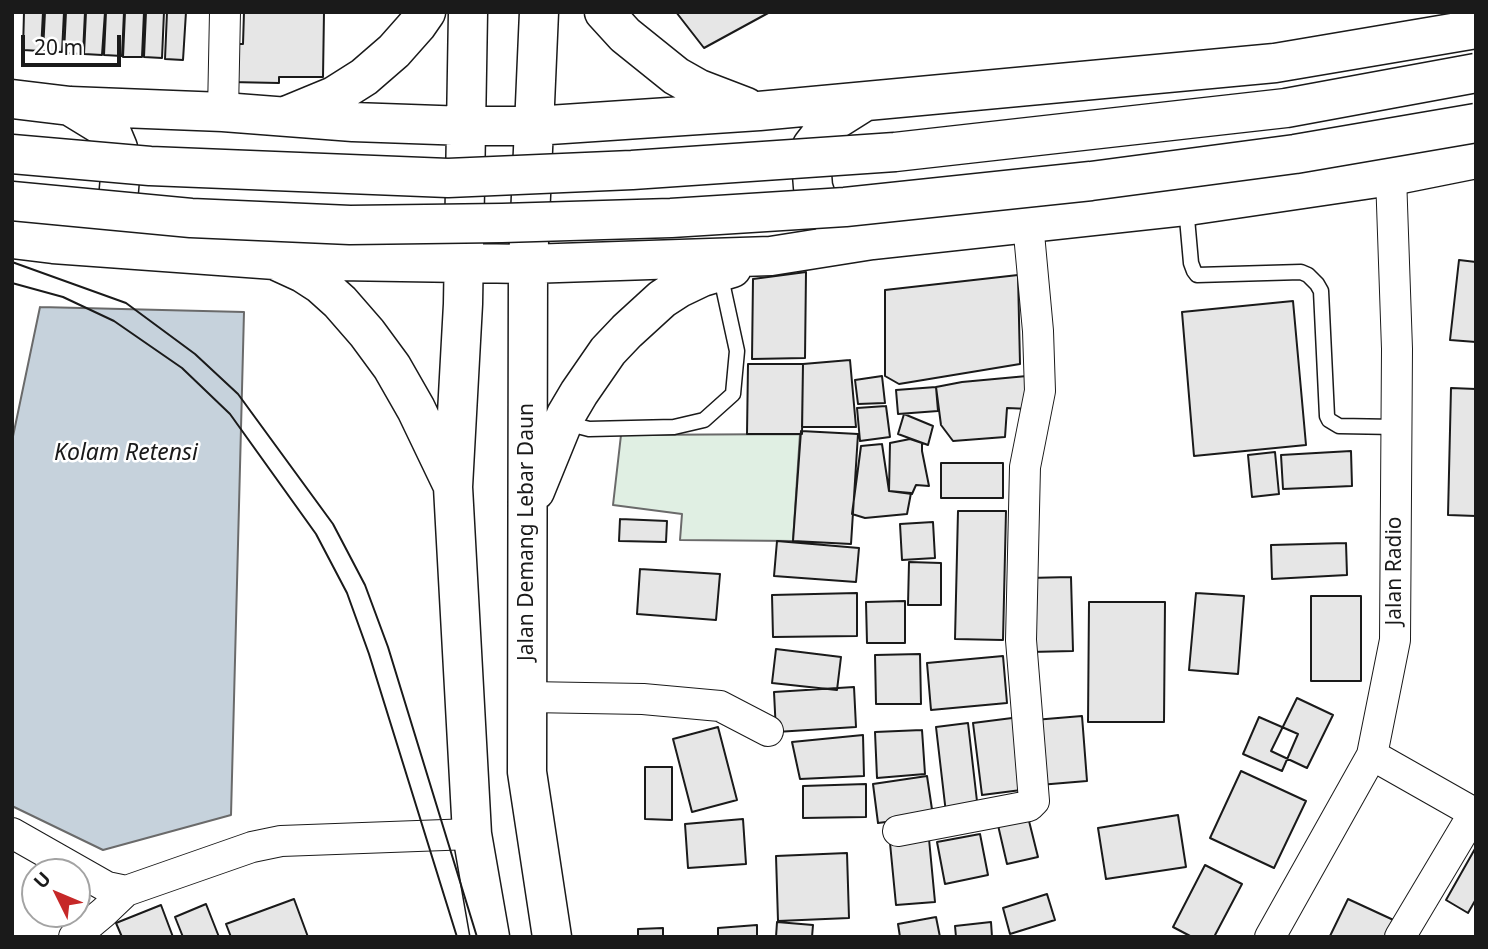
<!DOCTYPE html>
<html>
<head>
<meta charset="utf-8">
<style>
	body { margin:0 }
	#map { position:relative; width:1488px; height:949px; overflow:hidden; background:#fff; font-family:"Noto Sans",sans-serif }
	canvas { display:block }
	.frame { position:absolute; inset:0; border:14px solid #1a1a1a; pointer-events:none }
	.north { position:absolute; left:21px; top:858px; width:70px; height:70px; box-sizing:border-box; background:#fff; border:2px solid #a3a3a3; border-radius:50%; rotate:313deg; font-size:19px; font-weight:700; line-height:28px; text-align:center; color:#1a1a1a }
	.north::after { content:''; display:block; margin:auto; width:24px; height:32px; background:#c62828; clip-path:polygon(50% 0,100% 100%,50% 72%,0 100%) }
	.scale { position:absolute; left:21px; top:35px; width:100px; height:32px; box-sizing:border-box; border:4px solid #1a1a1a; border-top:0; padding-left:9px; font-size:21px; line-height:24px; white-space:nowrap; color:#1a1a1a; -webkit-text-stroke:5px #fff; paint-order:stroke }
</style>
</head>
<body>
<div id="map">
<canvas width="1488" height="949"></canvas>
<div class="frame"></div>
<div class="north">U</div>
<div class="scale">20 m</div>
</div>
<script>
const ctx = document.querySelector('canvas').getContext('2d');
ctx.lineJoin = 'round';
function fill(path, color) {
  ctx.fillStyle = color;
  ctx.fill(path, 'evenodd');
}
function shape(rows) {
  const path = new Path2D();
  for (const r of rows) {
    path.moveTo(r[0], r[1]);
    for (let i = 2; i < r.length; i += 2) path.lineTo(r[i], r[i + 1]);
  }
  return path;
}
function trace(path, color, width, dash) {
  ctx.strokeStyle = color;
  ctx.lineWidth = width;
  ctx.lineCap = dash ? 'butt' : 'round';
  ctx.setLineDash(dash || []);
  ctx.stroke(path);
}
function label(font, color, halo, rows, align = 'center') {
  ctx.font = font + ' "Noto Sans",sans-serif';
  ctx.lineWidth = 5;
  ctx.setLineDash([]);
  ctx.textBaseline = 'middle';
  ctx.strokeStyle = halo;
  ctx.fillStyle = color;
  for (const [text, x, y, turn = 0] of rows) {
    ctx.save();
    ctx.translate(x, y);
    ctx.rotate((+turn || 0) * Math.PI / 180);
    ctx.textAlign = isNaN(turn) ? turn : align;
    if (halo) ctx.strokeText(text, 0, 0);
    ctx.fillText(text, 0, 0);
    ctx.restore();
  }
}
const green = shape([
	[800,434,793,541,680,540,682,514,613,505,621,435,800,434]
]);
const water = shape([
	[40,307,244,312,231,815,103,850,12,806,12,441,40,307]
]);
const building = shape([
	[24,12,43,12,41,51,23,50,24,12],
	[45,12,64,12,62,52,43,51,45,12],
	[66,12,85,12,83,54,64,53,66,12],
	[86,12,105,12,102,55,84,54,86,12],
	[106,12,124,12,122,56,104,55,106,12],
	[125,12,144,12,142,57,123,57,125,12],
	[146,12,164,12,162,58,144,57,146,12],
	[167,12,186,12,183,60,165,59,167,12],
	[244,12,324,12,323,77,279,77,279,83,230,82,231,44,243,44,244,12],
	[676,12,770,12,704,48,676,12],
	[1459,260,1476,262,1476,342,1450,340,1459,260],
	[806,272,805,358,752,359,753,279,806,272],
	[1018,275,1020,364,899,384,885,376,885,290,1018,275],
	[1293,301,1306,445,1194,456,1182,312,1293,301],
	[850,360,856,427,802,427,803,364,850,360],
	[748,364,803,364,802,434,747,434,748,364],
	[882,376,885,403,858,404,855,380,882,376],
	[1027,376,1030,409,1007,408,1005,437,953,441,941,425,936,387,962,382,1027,376],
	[936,387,938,411,898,414,896,390,936,387],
	[1451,388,1476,389,1476,516,1448,515,1451,388],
	[886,406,890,437,860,441,857,408,886,406],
	[904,414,933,426,928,445,898,434,904,414],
	[801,431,858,434,851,544,793,541,801,431],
	[910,439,922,443,922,451,929,486,916,485,912,494,889,491,890,443,910,439],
	[882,444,889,491,911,493,907,514,865,518,852,514,861,446,882,444],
	[1351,451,1352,486,1283,489,1281,455,1351,451],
	[1275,452,1279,494,1252,497,1248,455,1275,452],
	[941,463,1003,463,1003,498,941,498,941,463],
	[958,511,1006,511,1003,640,955,639,958,511],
	[620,519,667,521,666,542,619,541,620,519],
	[933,522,935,558,902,560,900,524,933,522],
	[777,541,859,548,856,582,774,576,777,541],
	[1346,543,1347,575,1272,579,1271,545,1346,543],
	[909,562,941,563,941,605,908,605,909,562],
	[640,569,720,574,716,620,637,614,640,569],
	[1071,577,1073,651,1030,652,1028,578,1071,577],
	[857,593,857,636,773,637,772,595,857,593],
	[1196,593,1244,596,1238,674,1189,670,1196,593],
	[1311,596,1361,596,1361,681,1311,681,1311,596],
	[905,601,905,643,867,643,866,602,905,601],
	[1089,602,1165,602,1164,722,1088,722,1089,602],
	[776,649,841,657,837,690,772,683,776,649],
	[920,654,921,704,876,704,875,655,920,654],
	[1003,656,1007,703,931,710,927,663,1003,656],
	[854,687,856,727,776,732,774,692,854,687],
	[1297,698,1333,715,1307,768,1271,751,1297,698],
	[1082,716,1087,781,1039,785,1034,720,1082,716],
	[1020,717,1029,789,982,795,973,723,1020,717],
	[1259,717,1298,734,1282,771,1243,754,1259,717],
	[968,723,978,810,946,813,936,727,968,723],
	[718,727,737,800,692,812,673,739,718,727],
	[922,730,925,774,877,778,875,732,922,730],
	[863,735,864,776,800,779,792,742,863,735],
	[645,767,672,767,672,820,645,819,645,767],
	[1241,771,1306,801,1274,868,1210,838,1241,771],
	[927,776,933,816,878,823,873,784,927,776],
	[866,784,866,817,803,818,803,786,866,784],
	[1027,813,1038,857,1007,864,997,821,1027,813],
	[1178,815,1186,867,1106,879,1098,828,1178,815],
	[743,819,746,864,688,868,685,824,743,819],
	[980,834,988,875,945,884,937,842,980,834],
	[929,839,935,902,896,905,890,843,929,839],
	[1476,847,1476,899,1468,913,1446,900,1476,847],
	[847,853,849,918,778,921,776,856,847,853],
	[1205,865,1242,884,1214,937,1192,937,1173,927,1205,865],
	[1047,894,1055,920,1010,934,1003,908,1047,894],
	[294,899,308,937,231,937,226,924,294,899],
	[1348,899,1400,923,1393,937,1330,936,1348,899],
	[206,904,219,937,183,937,175,917,206,904],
	[161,905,173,937,122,937,116,923,161,905],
	[936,917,940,937,900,937,898,924,936,917],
	[777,922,813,925,812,937,776,937,777,922],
	[991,922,992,937,956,937,955,926,991,922],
	[757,925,757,937,718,937,718,928,757,925],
	[663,928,663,937,638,937,638,929,663,928]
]);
const lane = shape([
	[1186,207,1191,263,1194,271,1197,275,1301,272,1308,275,1317,284,1321,291,1327,416,1329,420,1339,426,1396,427],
	[566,423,589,429,674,427,704,420,733,394,737,351,720,273]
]);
const street = shape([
	[223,112,225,12],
	[528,697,643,699,720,706,768,731],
	[1372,755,1476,814],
	[898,831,1029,806,1034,801,1021,640,1025,467,1040,391,1038,331,1028,223],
	[12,833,107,887,126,891,252,847,281,841,472,834],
	[74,937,104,912,126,891],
	[1270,937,1372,755,1395,640,1397,349,1391,176],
	[1400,937,1474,813]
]);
const highway = shape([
	[468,12,463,304,453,487,472,834,490,937],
	[539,12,528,264,527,772,552,937],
	[604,12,625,35,676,76,699,89,746,107],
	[12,99,70,106,223,112,353,122,467,126,534,126,759,111,1275,63,1476,29],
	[70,106,106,128,113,136,118,148,120,177,118,201,103,221,86,230],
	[288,115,334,96,364,77,394,51,417,25,426,12],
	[848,228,827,214,818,202,813,187,811,161,812,146,829,124,864,102],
	[12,239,53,244,275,260,528,264,771,256,872,240,1194,205,1391,176,1476,159],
	[279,262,303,273,320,284,340,302,367,333,392,367,416,409,451,482],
	[535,491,566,415,579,393,608,351,627,331,662,299,679,288,702,277,732,268]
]);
const tram = shape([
	[12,262,126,303,195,354,238,394,333,524,365,585,388,647,477,937],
	[12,283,63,297,114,321,182,368,230,414,316,534,347,593,369,654,457,937]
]);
const highwayBridge = shape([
	[12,154,150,166,448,178,632,170,895,152,1286,108,1476,73],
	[12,201,191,218,350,225,502,223,671,218,845,207,1091,181,1295,154,1476,123]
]);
const streetNames = [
	["Jalan Demang Lebar Daun",527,532,-90],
	["Jalan Radio",1395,571,-90]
];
const waterNames = [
	["Kolam Retensi",126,453]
];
fill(green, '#e0efe3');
trace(green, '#6a6a6a', 2);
fill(water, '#c6d2dc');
trace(water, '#6a6a6a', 2);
fill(building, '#e6e6e6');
trace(building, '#1a1a1a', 2);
trace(lane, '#1a1a1a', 17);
trace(street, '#1a1a1a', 32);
trace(highway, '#1a1a1a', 41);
trace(lane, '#fff', 14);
trace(street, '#fff', 30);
trace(highway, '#fff', 38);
trace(tram, '#1a1a1a', 2);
trace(highwayBridge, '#1a1a1a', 41, []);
trace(highwayBridge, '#fff', 38);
label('21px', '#1a1a1a', '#fff', streetNames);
label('italic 23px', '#1a1a1a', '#fff', waterNames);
</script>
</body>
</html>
